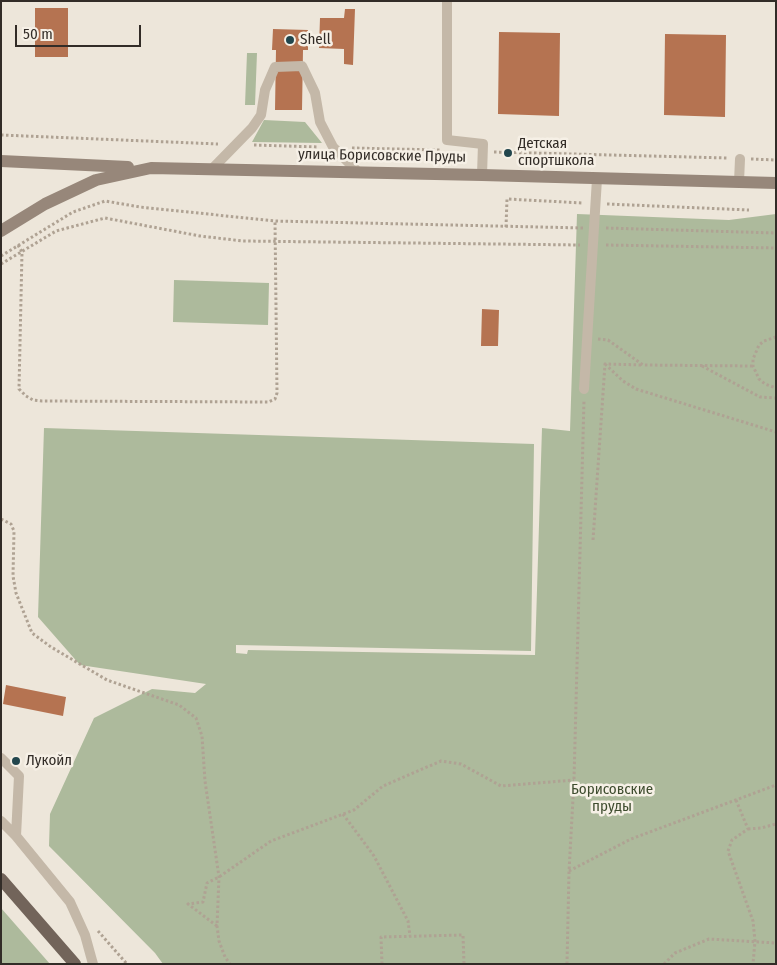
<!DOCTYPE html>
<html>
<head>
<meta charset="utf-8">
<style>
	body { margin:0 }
	#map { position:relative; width:777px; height:965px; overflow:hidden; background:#ede6da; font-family:"Fira Sans Condensed",sans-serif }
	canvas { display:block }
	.frame { position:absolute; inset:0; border:2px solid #322c27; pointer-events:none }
	.scale { position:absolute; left:15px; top:25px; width:126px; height:22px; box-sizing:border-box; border:2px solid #322c27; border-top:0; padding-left:6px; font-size:15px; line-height:18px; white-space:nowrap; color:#322c27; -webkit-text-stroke:4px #f6f0e6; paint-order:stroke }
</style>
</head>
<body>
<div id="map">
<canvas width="777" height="965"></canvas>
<div class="frame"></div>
<div class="scale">50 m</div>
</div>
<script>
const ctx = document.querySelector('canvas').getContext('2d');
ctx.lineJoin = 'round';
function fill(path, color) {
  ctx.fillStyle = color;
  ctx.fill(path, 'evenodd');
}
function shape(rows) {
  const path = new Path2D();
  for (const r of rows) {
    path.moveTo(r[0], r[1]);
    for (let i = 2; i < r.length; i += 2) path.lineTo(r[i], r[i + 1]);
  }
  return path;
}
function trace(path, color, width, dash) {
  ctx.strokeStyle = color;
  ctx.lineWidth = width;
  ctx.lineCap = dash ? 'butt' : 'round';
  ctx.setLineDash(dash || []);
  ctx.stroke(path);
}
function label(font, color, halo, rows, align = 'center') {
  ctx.font = font + ' "Fira Sans Condensed",sans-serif';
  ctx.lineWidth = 5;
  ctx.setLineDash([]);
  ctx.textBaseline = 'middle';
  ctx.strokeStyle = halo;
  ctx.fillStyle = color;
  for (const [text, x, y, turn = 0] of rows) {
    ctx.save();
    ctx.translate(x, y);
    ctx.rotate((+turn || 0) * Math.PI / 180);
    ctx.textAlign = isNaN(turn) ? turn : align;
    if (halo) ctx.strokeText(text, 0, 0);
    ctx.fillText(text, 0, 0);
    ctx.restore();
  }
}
const green = shape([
	[247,53,257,53,255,105,245,105],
	[264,120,305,122,322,143,252,142],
	[577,214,729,220,776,214,776,964,163,964,155,953,49,846,50,814,94,718,152,689,195,693,206,684,80,665,38,617,44,428,534,444,531,651,236,645,236,653,247,654,248,650,535,655,542,428,570,431],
	[174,280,269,283,268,325,173,322],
	[1,908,50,964,3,964,1,962]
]);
const building = shape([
	[35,8,68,8,68,57,35,57],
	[345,9,355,9,353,65,344,64,344,49,319,48,320,18,344,18],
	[273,29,308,30,308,50,303,50,302,110,275,110,276,50,272,50],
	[499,32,560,33,559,116,498,114],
	[665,34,726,35,725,117,664,115],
	[482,309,499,310,498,346,481,346],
	[6,685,66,697,63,716,3,704]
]);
const path = shape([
	[1,135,218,144],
	[254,145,318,147],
	[352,148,440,150],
	[494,152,728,158],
	[751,159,776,160],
	[607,204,749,210],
	[506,227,507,199,583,203],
	[606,228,776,233],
	[18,245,22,252,19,389,26,396,33,400,42,401,268,402,275,399,277,393,275,221],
	[606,245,776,248],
	[1,256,73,212,105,201,140,207,275,221,583,228],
	[1,264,56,231,105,218,200,236,243,241,580,245],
	[776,337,764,341,759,345,753,359,753,366,759,379,765,384,776,388],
	[598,339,608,340,643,365,753,366],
	[605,364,623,381,636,389,776,432],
	[702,366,760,397,776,398],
	[1,519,11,524,14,531,13,576,16,593,32,633,51,647,107,680,179,705,196,718,202,736,205,781,219,877,217,926,219,941,225,957,230,964],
	[593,540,605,364,643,365],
	[736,800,748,829,732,840,728,851,753,921,755,941,753,964],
	[343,814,374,856,408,921,410,936],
	[748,829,761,828,776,824],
	[569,871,631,839,776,785],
	[217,926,188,904,203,902,207,883,219,877,271,841,354,810,383,786,441,761,461,764,501,786,574,780],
	[98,931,127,964],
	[382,964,381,937,463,935,464,964],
	[567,964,569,872,574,780,584,400],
	[664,964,675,953,709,939,776,943]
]);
const service = shape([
	[447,1,447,140,483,144,482,175],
	[212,169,252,128,261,115,265,90,275,67,302,66,315,93,320,122,333,147,358,172],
	[739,182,740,159],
	[584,389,597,179],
	[1,758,19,776,16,836,70,902,85,935,93,964],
	[1,821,16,836]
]);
const secondary = shape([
	[1,161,128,167],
	[1,231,45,204,96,180,151,168,482,175,776,183]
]);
const primary = shape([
	[1,879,75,964]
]);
const markers = [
	[290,40,5,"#22464d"],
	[508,153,5,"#22464d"],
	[16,761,5,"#22464d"]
];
const poiNames = [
	["Shell",300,40],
	["Детская",518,144],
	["спортшкола",518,161],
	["Лукойл",26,761]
];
const streetNames = [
	["улица Борисовские Пруды",382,156,1]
];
const parkNames = [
	["Борисовские",612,790],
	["пруды",612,807]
];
fill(green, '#adba9c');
fill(building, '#b57351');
trace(path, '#afa293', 3, [2.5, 2.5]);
trace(service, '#c4b8a8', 10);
trace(secondary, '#97877a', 12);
trace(primary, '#72645a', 12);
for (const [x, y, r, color] of markers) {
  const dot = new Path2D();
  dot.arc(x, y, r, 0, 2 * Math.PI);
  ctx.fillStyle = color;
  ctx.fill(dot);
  trace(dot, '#f6f0e6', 2);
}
label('15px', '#322c27', '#f6f0e6', poiNames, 'left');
label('15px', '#322c27', '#f6f0e6', streetNames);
label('15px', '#3e4c2e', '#f6f0e6', parkNames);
</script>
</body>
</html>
